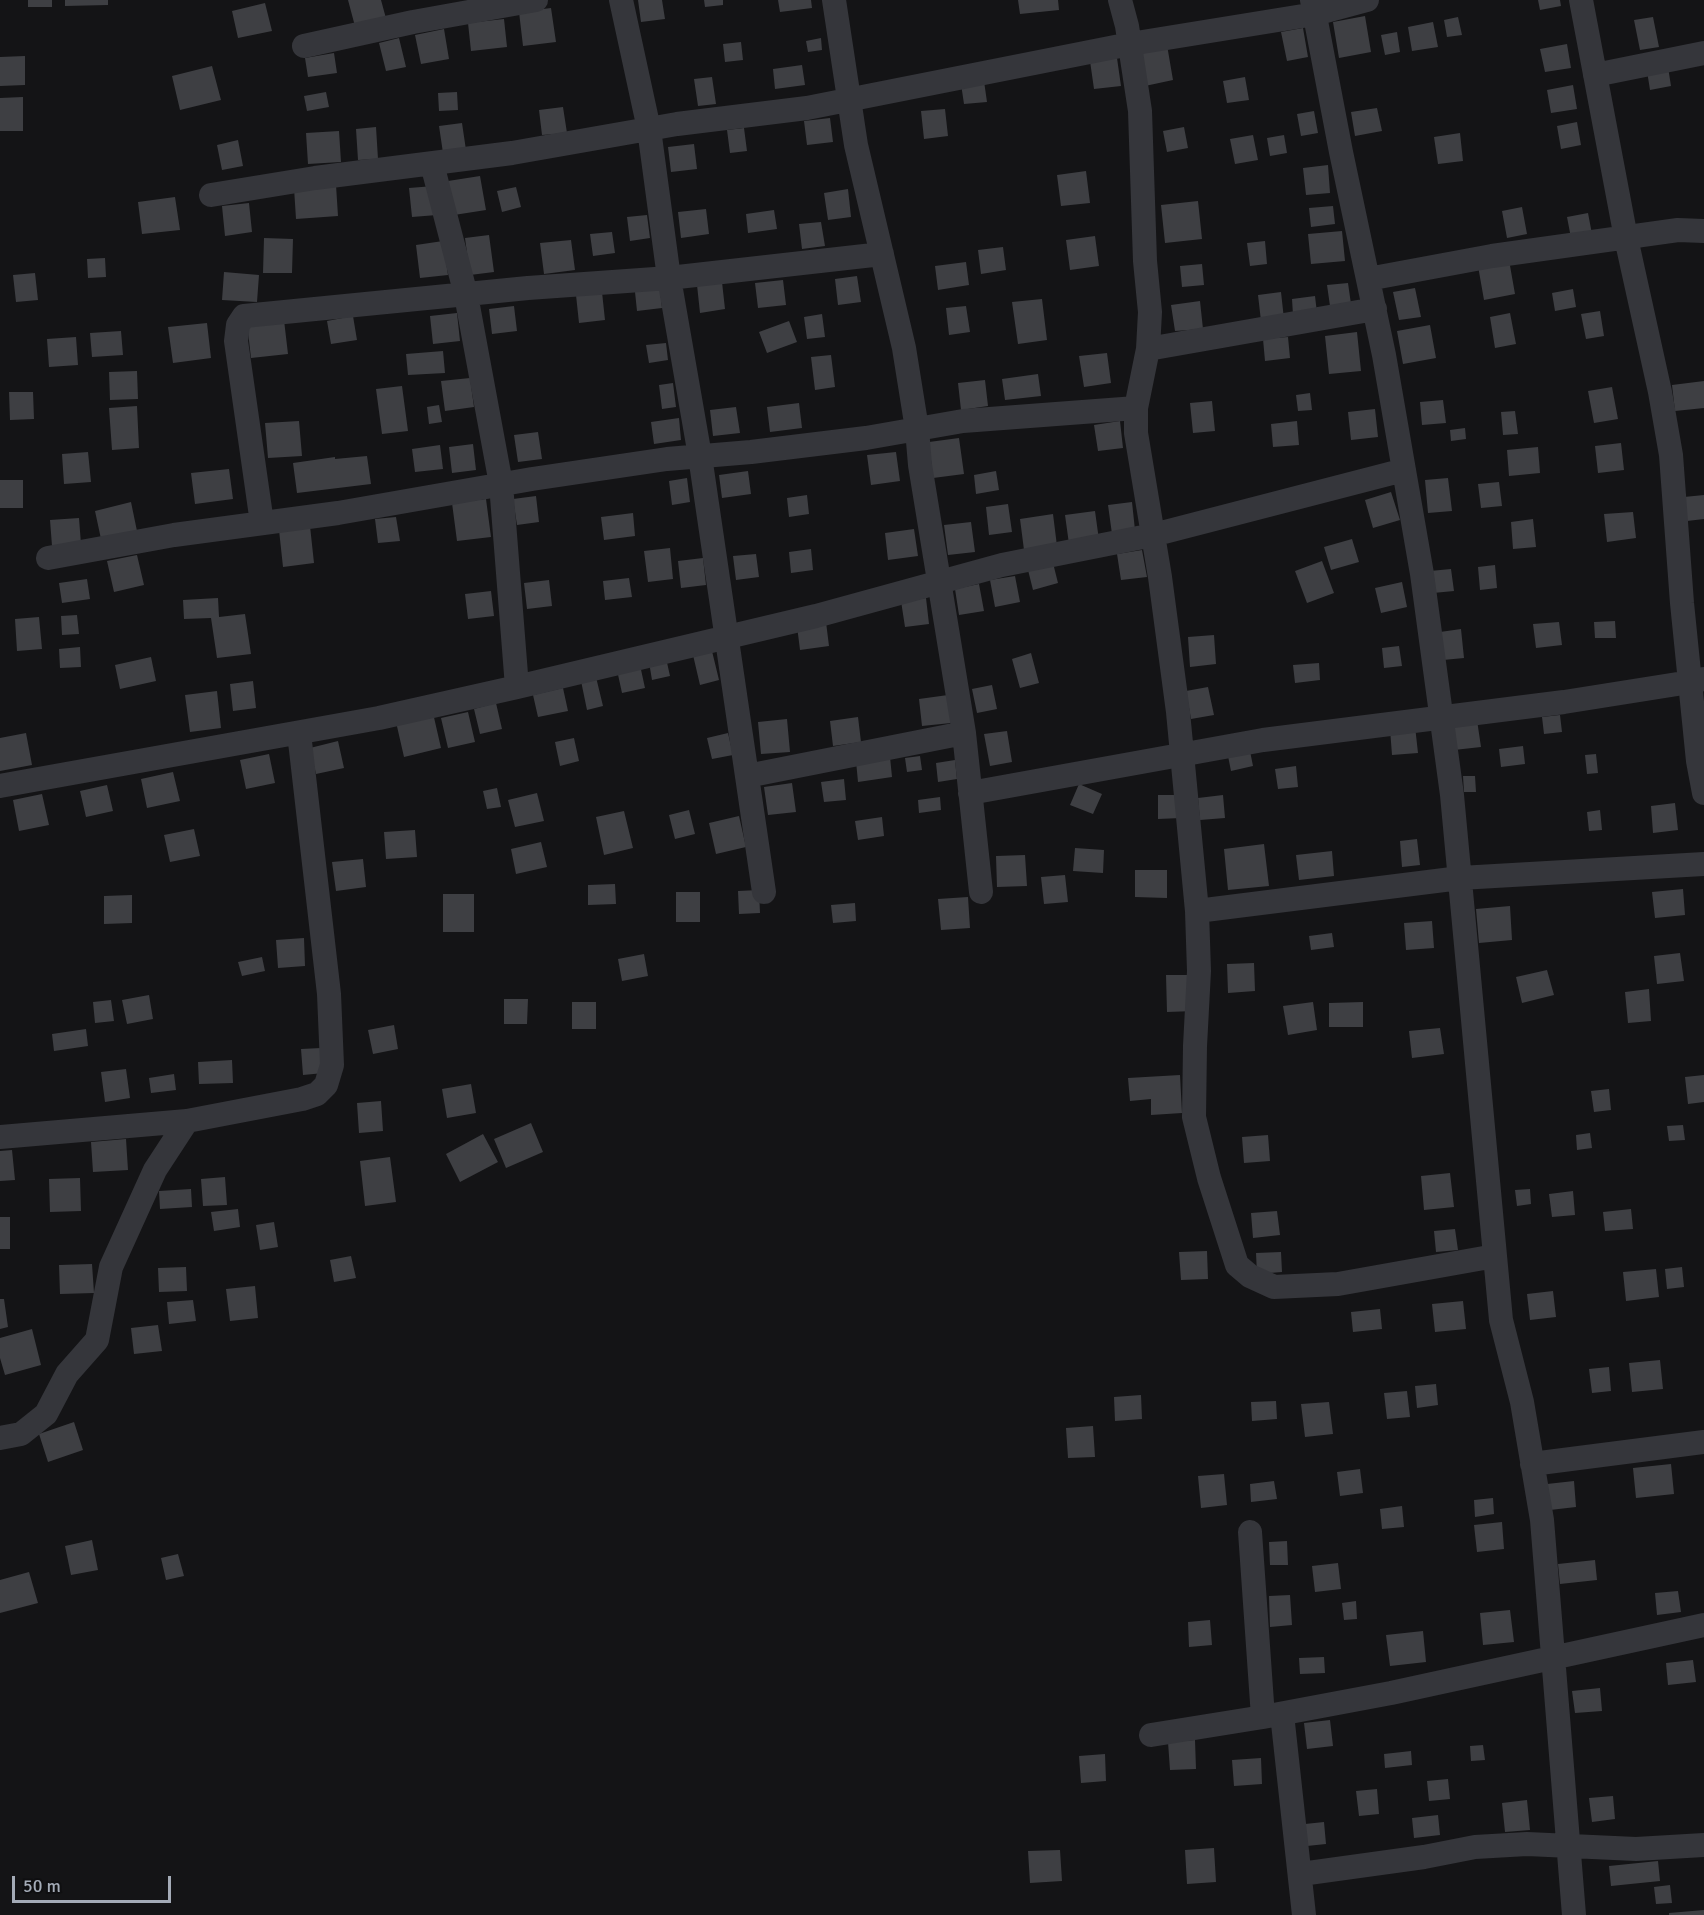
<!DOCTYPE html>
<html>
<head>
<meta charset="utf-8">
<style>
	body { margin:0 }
	#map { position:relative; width:1704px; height:1915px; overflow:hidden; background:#141416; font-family:Signika,sans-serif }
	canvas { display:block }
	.scale { position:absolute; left:12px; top:1876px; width:159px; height:27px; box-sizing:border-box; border:3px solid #a4abb7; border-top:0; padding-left:8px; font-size:18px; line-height:21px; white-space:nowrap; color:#a4abb7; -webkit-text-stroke:4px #0f0f11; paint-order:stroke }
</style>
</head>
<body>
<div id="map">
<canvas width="1704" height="1915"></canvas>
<div class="scale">50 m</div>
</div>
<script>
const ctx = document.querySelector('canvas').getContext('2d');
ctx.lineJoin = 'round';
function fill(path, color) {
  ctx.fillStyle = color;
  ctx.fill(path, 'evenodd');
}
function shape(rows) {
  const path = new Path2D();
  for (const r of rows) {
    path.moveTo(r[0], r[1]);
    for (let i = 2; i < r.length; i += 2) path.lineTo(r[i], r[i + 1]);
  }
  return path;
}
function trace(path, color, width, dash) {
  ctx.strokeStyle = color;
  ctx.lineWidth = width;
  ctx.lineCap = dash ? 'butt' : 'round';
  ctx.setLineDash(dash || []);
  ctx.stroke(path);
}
const building = shape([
	[28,0,52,0,52,7,28,7],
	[65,0,108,0,108,5,65,6],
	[348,0,381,0,387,22,356,30],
	[638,0,662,0,665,19,641,22],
	[704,0,723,0,723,5,705,7],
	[778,0,811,0,812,8,780,12],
	[1018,0,1058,0,1059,10,1020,14],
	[1538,0,1560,0,1561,6,1540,10],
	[265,3,272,31,238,38,232,11],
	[551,8,556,42,523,46,519,12],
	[1365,16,1371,52,1339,58,1333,22],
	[1458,17,1462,35,1447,37,1444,20],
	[1653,17,1659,47,1640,50,1634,20],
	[504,19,507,47,471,51,468,23],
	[1433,22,1438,47,1412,51,1408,27],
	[1303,28,1308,57,1287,61,1281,32],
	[444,29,449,59,421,64,415,35],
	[1397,32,1400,52,1385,55,1381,35],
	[399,38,406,67,386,71,379,43],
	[821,38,822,50,808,52,806,41],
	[741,42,743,60,725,62,723,44],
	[1567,44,1571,68,1545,72,1540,49],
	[1167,45,1173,80,1145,86,1139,50],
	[334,53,337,73,308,77,305,58],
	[25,56,25,85,0,86,0,57],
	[1117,58,1121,86,1094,89,1090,61],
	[802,65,805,85,775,89,773,69],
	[212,66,221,100,180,110,172,76],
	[1668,67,1671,86,1650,90,1647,71],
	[712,77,716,104,698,106,694,79],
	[1245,77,1249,100,1227,103,1223,81],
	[984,81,987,102,964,104,961,84],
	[1573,85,1577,109,1551,113,1547,90],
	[326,92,329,107,307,111,304,96],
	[457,92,458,110,439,111,438,93],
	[23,97,23,131,0,131,0,98],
	[563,107,567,133,542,135,539,110],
	[1377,108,1382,131,1355,136,1351,112],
	[945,109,948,136,924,139,921,111],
	[1314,111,1318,133,1301,136,1297,114],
	[830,118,833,142,807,145,804,121],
	[1577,122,1581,145,1561,149,1557,126],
	[462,123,466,150,443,153,439,126],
	[376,127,378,159,358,160,356,129],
	[1184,127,1188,148,1167,152,1163,131],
	[744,128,747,151,730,153,727,130],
	[339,131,341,162,308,164,306,133],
	[1460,133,1463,161,1438,164,1434,137],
	[1253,135,1258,160,1235,164,1230,139],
	[1284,135,1287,153,1270,156,1267,138],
	[238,140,243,166,222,170,217,145],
	[694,144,697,169,671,172,668,147],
	[1328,165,1330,193,1306,195,1303,168],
	[1086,171,1090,203,1061,206,1057,175],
	[480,176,486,210,454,215,448,181],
	[336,185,338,216,296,219,294,188],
	[434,186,437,215,412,217,409,188],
	[516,187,521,207,502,212,497,191],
	[848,189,851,217,828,220,824,193],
	[175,197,180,230,142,234,138,202],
	[1198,201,1202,239,1165,243,1161,205],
	[249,203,252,232,225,236,222,206],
	[1333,206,1335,224,1311,227,1309,208],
	[1522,207,1527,234,1507,238,1502,211],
	[706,209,709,234,681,238,678,212],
	[774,210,777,229,748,233,746,214],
	[1588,213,1592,234,1571,238,1567,217],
	[647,215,650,238,630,241,627,217],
	[821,222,825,246,802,249,799,224],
	[1342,231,1345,261,1311,264,1308,234],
	[612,232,615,253,593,256,590,234],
	[489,235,494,272,470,275,465,238],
	[1095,236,1099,266,1070,270,1066,240],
	[264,238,293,239,292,273,263,273],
	[571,240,575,270,544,274,540,243],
	[443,241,448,275,420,278,416,245],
	[1265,241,1267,264,1250,266,1247,243],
	[1003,247,1006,270,981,274,978,250],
	[105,258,106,277,88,278,87,259],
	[1509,260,1515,294,1484,300,1478,266],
	[966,262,969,285,938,290,935,266],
	[1202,264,1204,285,1182,287,1180,266],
	[224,272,259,275,257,302,222,300],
	[35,273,38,300,16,302,13,275],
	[857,276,861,302,838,305,835,279],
	[783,280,786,305,758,308,755,283],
	[722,282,725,309,700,313,697,285],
	[1348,283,1351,304,1330,306,1327,285],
	[1415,288,1421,317,1399,320,1393,292],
	[660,289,662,308,637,311,635,292],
	[1573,289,1576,307,1555,311,1552,293],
	[602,292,605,320,579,323,576,295],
	[1281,292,1284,319,1261,321,1258,295],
	[1315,296,1317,313,1293,315,1292,299],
	[1042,299,1047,340,1018,344,1012,302],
	[1200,301,1203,329,1175,331,1171,305],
	[514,306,517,331,492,334,489,309],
	[966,306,970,332,949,335,946,308],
	[1600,311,1604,336,1586,339,1581,314],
	[457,313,460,341,433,344,430,316],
	[1510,313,1516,344,1495,348,1490,317],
	[822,314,825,337,807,339,804,317],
	[353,316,357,340,331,344,327,321],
	[284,320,288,354,251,358,247,323],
	[789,321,797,342,767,353,759,332],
	[207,323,211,358,173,363,168,327],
	[1430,325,1436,358,1403,364,1397,331],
	[121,331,123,355,92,357,90,333],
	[1357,332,1361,371,1329,374,1325,336],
	[76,337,78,365,49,367,47,339],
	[1288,337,1290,358,1265,361,1263,339],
	[666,343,668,360,649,363,646,345],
	[443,351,445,373,408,375,406,354],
	[1107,353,1111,383,1084,387,1079,356],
	[831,355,835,387,815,390,811,357],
	[137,371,138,399,110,400,109,372],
	[1038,374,1041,396,1005,400,1002,379],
	[470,378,474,407,445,411,441,381],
	[985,380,988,406,961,410,958,383],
	[1704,381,1704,408,1675,411,1672,385],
	[673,383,676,407,662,409,659,385],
	[402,386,408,431,382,434,376,389],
	[1612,387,1618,419,1594,423,1588,391],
	[9,392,33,392,34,419,10,420],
	[1310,393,1312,410,1298,411,1296,395],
	[1443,400,1446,423,1422,425,1420,402],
	[1212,401,1215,431,1193,433,1190,403],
	[799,403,802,428,770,432,767,407],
	[439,405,442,422,429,424,427,407],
	[137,406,139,448,112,450,109,408],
	[736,407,740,433,713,436,710,410],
	[1375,409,1378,437,1351,440,1348,412],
	[1515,411,1518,434,1503,435,1501,412],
	[679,418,681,440,654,444,651,422],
	[299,421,302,456,268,458,265,423],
	[1120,421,1123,448,1098,451,1094,425],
	[1297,421,1299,445,1273,447,1271,424],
	[1465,428,1466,439,1451,441,1450,430],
	[538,432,542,459,518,462,514,435],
	[959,438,964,474,933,478,929,442],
	[1621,443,1624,470,1598,473,1595,446],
	[473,444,476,470,452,473,449,447],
	[440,445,443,469,415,472,412,449],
	[1538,447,1540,473,1509,476,1507,450],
	[88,452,91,482,64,484,62,454],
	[896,452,900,481,871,485,867,455],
	[367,456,371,484,297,493,293,463,335,457,335,459],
	[229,469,233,499,195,504,191,473],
	[748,471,751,494,722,498,719,475],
	[996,471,999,490,976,494,974,475],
	[687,478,690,502,672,505,669,481],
	[1448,478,1452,511,1428,513,1425,480],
	[0,480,23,480,23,508,0,508],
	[1499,482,1502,506,1481,508,1478,484],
	[1391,492,1400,520,1373,528,1365,500],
	[807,495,809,514,789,517,787,498],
	[1704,495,1704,519,1687,521,1684,497],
	[536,496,539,522,517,525,513,499],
	[486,499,491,537,457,541,452,503],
	[131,502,137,531,101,539,95,511],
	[1132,502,1135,530,1112,534,1108,505],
	[1008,504,1012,532,989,535,986,507],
	[1095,511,1099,540,1069,544,1065,515],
	[1633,512,1636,538,1607,542,1604,514],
	[633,513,635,536,604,540,601,517],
	[1053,514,1057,546,1024,550,1020,519],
	[396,517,400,541,378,543,375,519],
	[79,518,81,544,52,546,50,520],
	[1533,519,1536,547,1513,549,1511,522],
	[971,522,975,552,948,555,944,525],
	[310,526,314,563,283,567,279,530],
	[914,529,918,556,888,560,885,533],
	[1352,539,1359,562,1331,570,1324,547],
	[670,548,673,579,648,582,644,551],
	[811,549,813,570,791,573,789,552],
	[1142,550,1147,577,1121,580,1117,554],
	[756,554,759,577,736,580,733,556],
	[137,555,144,585,114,592,107,561],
	[703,558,706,585,681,588,678,561],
	[1322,561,1334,593,1307,603,1295,571],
	[1053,563,1058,583,1033,590,1028,570],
	[1495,565,1497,588,1480,590,1478,567],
	[1451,569,1454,591,1433,593,1430,571],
	[1015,576,1020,602,995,607,990,580],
	[629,578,632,597,605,600,603,581],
	[87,579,90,599,62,603,59,583],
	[549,580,552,606,527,609,524,583],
	[1402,582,1407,607,1381,613,1375,588],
	[979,584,984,611,959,615,955,589],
	[491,591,494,616,468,619,465,594],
	[218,598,219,617,245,614,251,654,217,658,211,618,184,619,183,600],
	[926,598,929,624,905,627,901,601],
	[77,615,79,634,62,635,61,616],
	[39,617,42,649,17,651,15,619],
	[1615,621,1616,638,1595,638,1594,622],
	[826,622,829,646,800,650,797,626],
	[1559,622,1562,645,1536,648,1533,624],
	[1461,629,1464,658,1443,660,1440,632],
	[1214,635,1216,664,1190,667,1188,637],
	[1399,646,1402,666,1384,668,1382,648],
	[80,647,81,667,60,668,59,649],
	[712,651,719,680,700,685,693,655],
	[1031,653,1039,683,1020,688,1012,659],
	[151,657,156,681,120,689,115,665],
	[666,658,670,676,652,680,649,662],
	[1319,663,1320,680,1295,683,1293,665],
	[640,665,645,688,622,693,617,670],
	[596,677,603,706,587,710,581,681],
	[253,681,256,708,233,711,230,684],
	[992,685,997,709,977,713,972,689],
	[1208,687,1214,715,1191,719,1186,691],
	[563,688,568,711,538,717,533,695],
	[217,691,221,728,190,732,185,695],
	[948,695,951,723,922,726,919,699],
	[496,703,502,729,480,734,474,709],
	[468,712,475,742,448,748,441,718],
	[433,713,441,748,404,757,396,722],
	[1560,715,1562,732,1544,734,1542,717],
	[858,717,861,742,833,746,830,721],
	[787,719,790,752,761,754,758,722],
	[1477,720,1481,747,1454,750,1451,723],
	[1415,726,1418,753,1392,755,1390,729],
	[1007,731,1012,762,990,766,984,734],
	[26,733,32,765,0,771,0,738],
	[728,733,733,755,712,759,707,738],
	[574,738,579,761,560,766,555,742],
	[338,741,344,768,316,774,310,748],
	[1523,746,1525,764,1501,767,1499,749],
	[1250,751,1253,766,1231,771,1228,756],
	[269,754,275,783,246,789,240,760],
	[1596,754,1598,773,1587,774,1585,755],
	[920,756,922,770,907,772,905,758],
	[890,757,892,777,858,782,856,761],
	[955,760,957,779,938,782,936,763],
	[1296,766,1298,787,1278,789,1275,769],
	[173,772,180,801,147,808,141,779],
	[1463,776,1475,776,1476,792,1464,792],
	[844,779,846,800,824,802,821,782],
	[792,783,796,812,768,815,764,787],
	[1079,784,1102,794,1093,814,1070,805],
	[107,785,113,811,86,817,80,791],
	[497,788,501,807,487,809,483,791],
	[537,793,544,821,515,827,508,800],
	[42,794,49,825,19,831,13,800],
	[1158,795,1181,795,1181,818,1158,819],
	[1223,795,1225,818,1200,820,1198,798],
	[940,797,941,810,919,813,918,800],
	[1675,803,1678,830,1653,833,1651,806],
	[689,810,695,834,675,839,669,815],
	[1600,810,1602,830,1589,831,1587,812],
	[624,811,633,848,604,855,596,817],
	[739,816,746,847,716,854,709,823],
	[882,817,884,836,858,840,855,821],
	[194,829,200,856,170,862,164,835],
	[415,830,417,857,386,859,384,832],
	[1417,839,1420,865,1402,867,1400,841],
	[541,842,547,867,516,874,511,849],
	[1264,844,1269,886,1228,890,1224,849],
	[1075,848,1104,850,1103,873,1073,871],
	[1332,851,1334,876,1299,880,1296,855],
	[1025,855,1027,886,997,887,996,856],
	[363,859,366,887,336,891,332,862],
	[1135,870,1167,870,1167,898,1135,897],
	[1065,875,1068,902,1044,904,1041,877],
	[615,884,616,904,588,905,588,885],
	[1683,889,1685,915,1655,918,1652,892],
	[759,890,760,913,739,914,738,891],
	[676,892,700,892,700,922,676,922],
	[443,894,474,894,474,932,443,932],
	[132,895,132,923,104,924,104,896],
	[968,897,970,928,941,930,938,899],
	[855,903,856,921,833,923,831,905],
	[1510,906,1512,940,1479,943,1476,909],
	[1432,921,1434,948,1406,950,1404,923],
	[1332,933,1334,947,1311,950,1309,936],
	[304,938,305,966,278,968,276,940],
	[1680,953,1684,981,1657,984,1654,956],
	[644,954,648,976,622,981,618,959],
	[262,957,265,971,242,976,238,962],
	[1254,963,1255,991,1228,993,1227,964],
	[1547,970,1554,995,1522,1003,1516,977],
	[1166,975,1194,975,1195,1011,1167,1012],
	[1649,989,1651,1021,1628,1023,1625,992],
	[149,995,153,1019,127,1024,122,1000],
	[504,999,528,999,527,1024,504,1024],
	[111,1000,114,1021,95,1023,93,1002],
	[572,1002,596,1002,596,1029,572,1029],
	[1313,1002,1317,1030,1288,1035,1283,1006],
	[1363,1002,1363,1027,1329,1027,1329,1003],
	[394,1025,398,1049,373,1054,368,1030],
	[1440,1028,1444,1054,1412,1058,1409,1031],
	[86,1029,88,1046,54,1051,52,1034],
	[321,1048,324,1073,303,1075,301,1049],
	[232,1060,233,1083,199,1084,198,1062],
	[126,1069,130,1098,105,1102,101,1072],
	[174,1074,176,1090,151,1093,149,1078],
	[1180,1075,1182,1113,1151,1115,1151,1099,1130,1101,1128,1078],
	[1704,1075,1704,1102,1688,1104,1685,1077],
	[471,1084,476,1113,447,1118,442,1089],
	[1609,1089,1611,1110,1594,1112,1591,1091],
	[381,1101,383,1131,359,1133,357,1103],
	[531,1123,543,1152,506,1168,494,1139],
	[1683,1125,1685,1140,1669,1141,1667,1126],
	[1590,1133,1592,1148,1577,1150,1576,1135],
	[483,1134,498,1162,460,1182,446,1154],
	[1268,1135,1270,1161,1244,1163,1242,1137],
	[126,1139,128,1170,93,1172,91,1142],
	[12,1150,15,1180,0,1181,0,1151],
	[390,1157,396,1202,365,1206,360,1161],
	[1450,1173,1454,1207,1424,1210,1421,1176],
	[225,1177,227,1205,203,1206,201,1179],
	[80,1178,81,1211,50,1212,49,1179],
	[191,1189,192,1207,160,1209,159,1191],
	[1530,1189,1531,1204,1517,1206,1515,1190],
	[1573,1191,1575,1215,1552,1217,1549,1194],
	[238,1209,240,1227,214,1231,211,1212],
	[1631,1209,1633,1229,1605,1231,1603,1212],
	[1277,1211,1280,1235,1253,1238,1251,1213],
	[0,1217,10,1217,10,1249,0,1249],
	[274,1222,278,1247,260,1250,256,1225],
	[1455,1229,1458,1250,1436,1252,1434,1231],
	[1207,1251,1208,1279,1181,1280,1179,1252],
	[1281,1252,1282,1272,1257,1274,1256,1253],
	[351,1256,356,1278,334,1282,330,1260],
	[92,1264,94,1293,60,1294,59,1265],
	[186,1267,187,1291,159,1292,158,1268],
	[1682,1267,1684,1287,1667,1289,1665,1269],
	[1656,1269,1659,1297,1626,1301,1623,1272],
	[255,1286,258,1318,230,1321,226,1289],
	[1553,1291,1556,1317,1530,1320,1527,1294],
	[0,1299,4,1299,8,1327,0,1329],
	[193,1300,196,1321,169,1324,167,1302],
	[1463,1301,1466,1329,1435,1332,1432,1304],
	[1380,1309,1382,1329,1353,1332,1351,1312],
	[158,1325,162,1351,134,1354,131,1328],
	[32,1329,41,1365,5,1375,0,1358,0,1338],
	[1660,1360,1663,1389,1632,1392,1629,1363],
	[1609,1367,1611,1391,1592,1393,1589,1369],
	[1436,1384,1438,1405,1417,1408,1415,1386],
	[1407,1391,1410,1417,1387,1419,1384,1393],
	[1141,1395,1142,1419,1115,1421,1114,1397],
	[1276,1401,1277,1419,1252,1421,1251,1402],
	[1329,1402,1333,1434,1305,1437,1301,1404],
	[74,1422,83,1450,48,1462,39,1434],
	[1093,1426,1095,1457,1068,1458,1066,1428],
	[1671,1464,1674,1494,1636,1498,1633,1468],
	[1360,1469,1363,1493,1340,1496,1337,1472],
	[1224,1474,1227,1505,1201,1508,1198,1476],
	[1274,1481,1277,1499,1251,1502,1250,1484],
	[1574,1481,1576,1507,1550,1510,1547,1484],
	[1493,1498,1494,1514,1475,1517,1474,1500],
	[1402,1506,1404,1527,1382,1529,1380,1509],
	[1502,1522,1504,1549,1477,1552,1474,1525],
	[92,1540,98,1570,71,1575,65,1546],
	[1287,1541,1288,1565,1270,1565,1269,1542],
	[178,1554,184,1576,166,1580,161,1558],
	[1595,1560,1597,1580,1560,1584,1558,1564],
	[1338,1563,1341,1589,1315,1592,1312,1566],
	[29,1572,38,1603,0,1613,0,1580],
	[1678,1591,1681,1612,1657,1615,1655,1593],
	[1290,1595,1292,1625,1270,1627,1269,1596],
	[1356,1601,1357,1619,1344,1620,1342,1603],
	[1510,1610,1514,1642,1483,1645,1480,1613],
	[1210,1620,1212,1645,1189,1647,1188,1622],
	[1423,1631,1426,1662,1390,1666,1386,1635],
	[1324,1657,1325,1673,1300,1674,1299,1658],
	[1693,1660,1696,1682,1668,1685,1666,1663],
	[1600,1688,1602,1711,1575,1713,1572,1691],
	[1330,1720,1333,1746,1307,1749,1304,1723],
	[1195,1740,1196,1769,1170,1770,1168,1742],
	[1483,1745,1485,1760,1471,1761,1470,1746],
	[1411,1751,1412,1765,1385,1768,1384,1754],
	[1105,1754,1106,1781,1081,1783,1079,1756],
	[1261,1758,1262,1784,1234,1786,1232,1760],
	[1448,1779,1450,1799,1429,1801,1427,1781],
	[1377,1789,1379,1814,1359,1816,1356,1791],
	[1613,1796,1615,1819,1592,1822,1589,1798],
	[1527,1800,1530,1830,1505,1832,1502,1803],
	[1438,1815,1440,1835,1414,1838,1412,1818],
	[1324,1822,1326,1844,1307,1846,1305,1824],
	[1214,1848,1216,1882,1187,1884,1185,1850],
	[1060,1850,1062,1881,1030,1883,1028,1851],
	[1658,1861,1660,1881,1611,1886,1609,1866],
	[1670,1885,1672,1903,1656,1904,1654,1887],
	[1704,1910,1704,1915,1669,1915,1669,1913]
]);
const street = shape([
	[621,0,649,129,669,278,700,456,764,892],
	[834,0,856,145,904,348,917,429,920,465,964,733,981,892],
	[1120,0,1127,26,1140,111,1145,261,1150,312,1148,349,1136,408,1136,433,1160,577,1178,712,1197,911,1199,971,1195,1046,1194,1117,1209,1178,1237,1265,1250,1276,1274,1287,1338,1284,1495,1256],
	[1312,0,1341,152,1384,355,1422,574,1452,795,1501,1320,1522,1402,1542,1520,1574,1915],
	[1581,0,1626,238,1660,392,1671,455,1682,603,1698,761,1704,793],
	[304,46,413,22,536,0],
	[1595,75,1704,53],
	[432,164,466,295,501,484,517,687],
	[211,195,315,178,512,153,677,124,807,108,1130,44,1315,14,1367,0],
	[1368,279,1492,256,1678,230,1704,231],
	[1148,349,1375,309],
	[262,523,236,341,238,325,244,316,528,288,669,278,882,254],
	[48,558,174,535,338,513,532,479,667,459,751,452,866,438,963,421,1136,408],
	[747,776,964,733],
	[0,786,379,718,517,687,816,616,1002,565,1153,535,1404,470],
	[970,793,1263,740,1564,702,1690,682,1704,679],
	[1197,911,1460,878,1704,864],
	[0,1137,187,1121,302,1099,317,1094,326,1085,332,1065,329,994,299,733],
	[0,1438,21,1434,46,1414,67,1374,97,1340,111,1267,155,1170,187,1121],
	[1532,1464,1704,1442],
	[1250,1532,1263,1717],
	[1282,1714,1304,1915],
	[1151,1735,1263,1717,1391,1693,1704,1625],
	[1301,1874,1424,1857,1475,1847,1527,1844,1636,1849,1704,1845]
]);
fill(building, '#3e3f43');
trace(street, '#35363b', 24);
</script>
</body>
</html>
